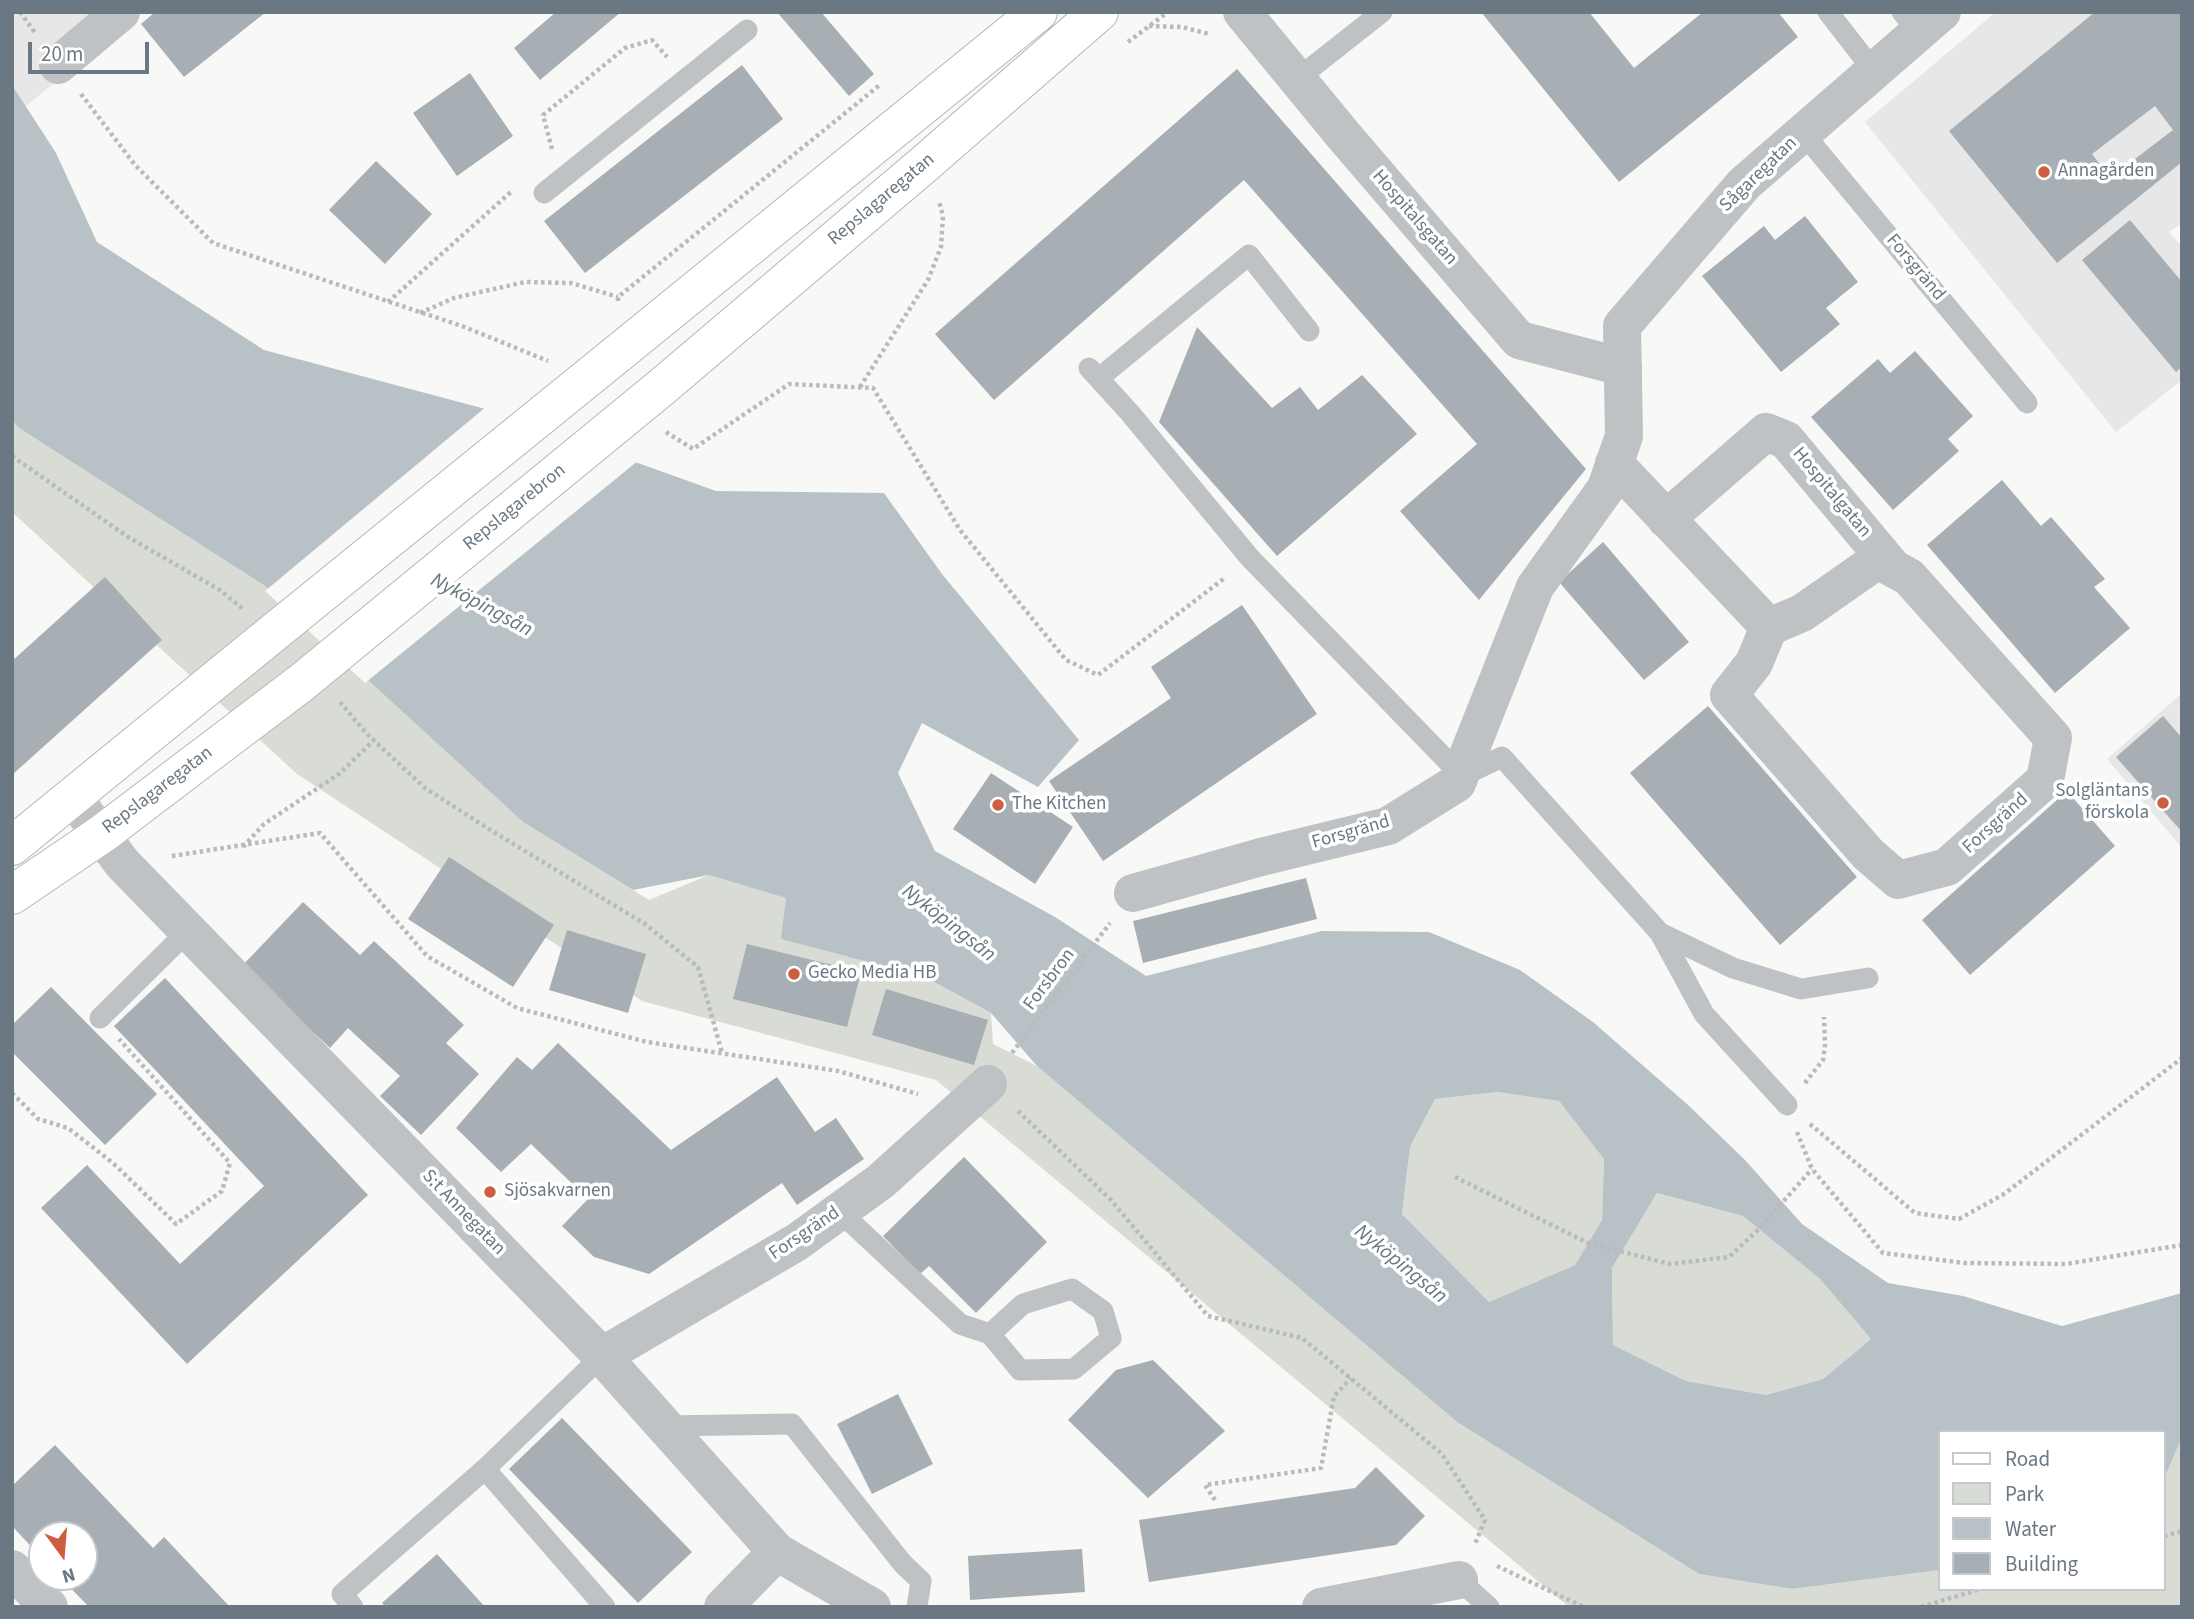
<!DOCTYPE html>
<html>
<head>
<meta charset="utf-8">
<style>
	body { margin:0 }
	#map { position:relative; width:2194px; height:1619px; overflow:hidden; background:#f8f8f6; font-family:"Source Sans 3",sans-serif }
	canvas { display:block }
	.frame { position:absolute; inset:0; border:14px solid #6b7883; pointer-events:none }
	.legend { position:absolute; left:1938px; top:1430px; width:228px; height:161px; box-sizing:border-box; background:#fff; border:2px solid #c4c9cd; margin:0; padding:9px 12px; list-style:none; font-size:21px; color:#6b7883 }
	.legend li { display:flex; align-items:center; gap:14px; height:35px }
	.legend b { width:35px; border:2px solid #c4c9cd }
	.north { position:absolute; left:28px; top:1521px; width:70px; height:70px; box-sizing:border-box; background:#fff; border:2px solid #c4c9cd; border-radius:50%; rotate:164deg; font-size:19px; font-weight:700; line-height:28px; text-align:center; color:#6b7883 }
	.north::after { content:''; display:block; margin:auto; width:24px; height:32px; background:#cd5e40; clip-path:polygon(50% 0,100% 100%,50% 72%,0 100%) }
	.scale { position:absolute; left:28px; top:42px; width:121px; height:32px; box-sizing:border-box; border:4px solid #6b7883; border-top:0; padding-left:9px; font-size:21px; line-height:24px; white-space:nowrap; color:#6b7883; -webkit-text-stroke:5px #fff; paint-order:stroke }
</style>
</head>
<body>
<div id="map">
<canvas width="2194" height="1619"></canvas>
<div class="frame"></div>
<ul class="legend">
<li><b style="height:9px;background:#fff"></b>Road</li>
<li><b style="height:19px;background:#d8dcd5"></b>Park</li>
<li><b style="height:19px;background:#b8c2c6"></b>Water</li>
<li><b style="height:19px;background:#a7aeb4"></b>Building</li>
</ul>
<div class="north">N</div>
<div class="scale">20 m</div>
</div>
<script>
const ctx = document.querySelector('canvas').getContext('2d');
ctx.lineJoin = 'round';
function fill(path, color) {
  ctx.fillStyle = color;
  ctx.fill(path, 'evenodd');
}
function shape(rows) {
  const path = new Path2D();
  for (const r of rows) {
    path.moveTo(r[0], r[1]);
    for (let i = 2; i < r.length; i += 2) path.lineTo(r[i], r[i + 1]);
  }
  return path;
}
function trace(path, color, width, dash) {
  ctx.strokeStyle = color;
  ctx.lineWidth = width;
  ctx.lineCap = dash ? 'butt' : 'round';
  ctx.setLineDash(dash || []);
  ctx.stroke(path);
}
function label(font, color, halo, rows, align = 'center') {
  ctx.font = font + ' "Source Sans 3",sans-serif';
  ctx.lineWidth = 7;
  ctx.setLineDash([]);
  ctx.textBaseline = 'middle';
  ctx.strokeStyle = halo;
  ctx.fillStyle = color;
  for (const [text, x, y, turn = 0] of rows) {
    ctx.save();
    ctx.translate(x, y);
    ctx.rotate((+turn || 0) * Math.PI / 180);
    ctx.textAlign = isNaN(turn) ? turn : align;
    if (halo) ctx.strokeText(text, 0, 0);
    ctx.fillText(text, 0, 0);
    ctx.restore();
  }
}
const built = shape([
	[12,12,141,12,26,106,12,85],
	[1996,12,2182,12,2182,223,2169,232,2182,247,2182,380,2116,432,1865,122],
	[2182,693,2182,848,2107,759]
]);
const green = shape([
	[12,420,19,428,265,586,523,822,633,890,649,900,709,875,787,898,782,939,925,977,991,1013,993,1044,1037,1066,1457,1422,1699,1574,1792,1589,1940,1570,1940,1589,2164,1589,2164,1479,2182,1437,2182,1607,1569,1607,936,1080,642,1001,297,774,12,512],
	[1497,1092,1559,1101,1604,1158,1602,1220,1575,1265,1489,1302,1402,1214,1410,1147,1435,1099],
	[1657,1193,1743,1216,1820,1279,1871,1339,1823,1379,1766,1395,1686,1381,1613,1345,1612,1268]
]);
const water = shape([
	[12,85,56,153,97,242,264,350,493,411,716,491,884,493,942,574,1079,740,1038,787,922,723,898,773,935,851,1055,917,1146,976,1322,931,1429,932,1520,970,1593,1022,1687,1104,1745,1160,1802,1224,1888,1283,1963,1296,2062,1326,2182,1293,2182,1437,2164,1479,2164,1432,1940,1432,1940,1570,1792,1589,1699,1574,1457,1422,1037,1066,991,1013,925,977,781,939,786,898,709,875,633,890,523,822,265,586,19,428,12,420],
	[1497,1092,1559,1101,1604,1159,1602,1220,1575,1265,1489,1302,1402,1214,1410,1147,1435,1099],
	[1657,1193,1743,1216,1820,1279,1871,1339,1823,1379,1766,1395,1686,1381,1613,1345,1612,1268]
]);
const pier = shape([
	[487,406,639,460,365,683,265,591]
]);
const building = shape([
	[155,12,266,12,184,77,141,24],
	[556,12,621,12,540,80,514,48],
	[777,12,821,12,874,74,849,96],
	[1481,12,1589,12,1634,68,1703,12,1778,12,1798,37,1619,182],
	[2095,12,2182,12,2182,162,2057,263,1949,131],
	[2155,106,2173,130,2110,178,2092,154],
	[742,65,783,119,585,273,544,221],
	[1237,69,1586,469,1479,600,1400,511,1477,444,1244,180,994,400,935,334],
	[470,73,513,136,457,176,413,113],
	[376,161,432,214,385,264,329,210],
	[1805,216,1858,282,1826,308,1840,324,1781,372,1702,276,1764,226,1775,240],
	[2130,220,2182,282,2182,367,2176,372,2082,260],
	[1197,327,1272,408,1300,387,1318,410,1362,375,1417,434,1277,556,1159,422],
	[1915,351,1973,416,1948,439,1959,451,1893,510,1811,417,1878,359,1890,373],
	[2002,480,2041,526,2051,517,2105,579,2094,587,2130,628,2055,693,1927,545],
	[1603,542,1689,642,1644,680,1559,582],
	[105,577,162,640,12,775,12,661],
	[1242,605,1317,714,1103,861,1049,781,1171,698,1151,667],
	[1708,706,1857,877,1780,945,1630,773],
	[2163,716,2182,738,2182,832,2116,757],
	[991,773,1073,827,1035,884,953,829],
	[2067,791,2115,846,1970,975,1922,920],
	[449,857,554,925,513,987,408,919],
	[1306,878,1317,919,1143,963,1133,921],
	[303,902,360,955,374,941,464,1025,446,1043,479,1074,421,1135,380,1096,400,1076,348,1028,330,1048,242,966],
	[567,930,646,954,628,1013,549,990],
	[747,944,861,972,847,1027,733,999],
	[165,978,368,1195,187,1364,41,1208,87,1165,180,1264,264,1186,114,1026],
	[51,987,157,1094,105,1145,12,1052,12,1025],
	[886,989,988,1020,974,1065,872,1035],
	[558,1043,671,1150,777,1077,815,1132,836,1118,864,1159,797,1205,782,1183,649,1274,594,1257,562,1226,588,1199,531,1144,501,1172,456,1128,517,1057,532,1070],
	[964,1157,1047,1242,976,1313,929,1266,920,1274,883,1236],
	[1153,1360,1225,1431,1148,1498,1068,1420,1116,1370],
	[898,1394,933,1464,872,1494,837,1424],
	[562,1418,692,1552,638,1603,509,1469],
	[55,1445,153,1548,164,1537,230,1607,89,1607,60,1577,84,1577,84,1535,42,1535,42,1558,12,1526,12,1486],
	[1376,1467,1425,1516,1396,1545,1149,1582,1139,1520,1355,1488],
	[1082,1549,1085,1592,970,1600,968,1556],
	[437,1554,485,1607,386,1607,382,1603]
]);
const path = shape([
	[20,12,36,34],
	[1149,26,1182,27,1209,34],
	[1128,42,1168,12],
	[81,94,135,165,213,243,462,326,548,361],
	[552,149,543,115,625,48,652,40,667,57],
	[618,301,618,297,881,84],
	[388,302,513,190],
	[420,313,454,298,525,282,571,283,618,297],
	[860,387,928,280,941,247,943,216,939,201],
	[666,432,693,449,789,384,873,388,960,530,1066,660,1098,675,1226,577],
	[12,456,128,537,220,590,243,609],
	[340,702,366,733,425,788,492,831,645,924,698,967,722,1053],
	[243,847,264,824,339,774,374,740],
	[172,856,320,833,427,956,517,1008,647,1042,838,1071,918,1094],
	[1012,1053,1110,923],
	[1805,1083,1823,1060,1825,1045,1824,1017],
	[12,1093,38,1119,68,1128,113,1163,176,1224,222,1191,230,1163,119,1039],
	[1018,1111,1110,1199,1208,1316,1302,1338,1442,1454,1485,1520,1475,1544],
	[1810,1124,1915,1213,1959,1219,2004,1194,2182,1058],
	[1797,1132,1812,1169,1883,1253,1965,1263,2066,1264,2182,1245],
	[1455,1177,1588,1243,1670,1264,1729,1257,1759,1229,1812,1169],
	[1215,1500,1205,1485,1321,1468,1334,1396,1351,1378],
	[2164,1536,2182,1531],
	[1497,1566,1584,1607],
	[1921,1607,1981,1589]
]);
const service = shape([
	[1828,12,1874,71],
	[1902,12,1919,33],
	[1297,79,1382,12],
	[1803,133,2027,403],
	[544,193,747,30],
	[1089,368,1130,413,1250,558,1462,776,1502,757,1660,933,1704,1014,1787,1105],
	[1099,378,1249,255,1309,331],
	[1660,933,1733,968,1801,989,1868,978],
	[100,1018,188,931],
	[839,1211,960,1324,990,1334,1020,1370,1074,1369,1111,1338,1103,1311,1072,1289,1023,1304,990,1334],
	[665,1426,792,1424,903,1564,921,1581,917,1607],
	[485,1469,605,1607],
	[1459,1580,1489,1607],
	[353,1607,342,1594,485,1469,602,1356]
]);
const minor = shape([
	[1242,12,1344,136,1519,340,1623,367],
	[58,65,121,12],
	[1614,463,1769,627,1802,613,1878,560,1909,577,2053,738,2045,780,1947,867,1898,880,1868,854,1729,695,1754,663,1769,627],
	[1666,519,1766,432,1786,440,1893,568],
	[73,797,122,863,602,1356,777,1552,872,1607],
	[1133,893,1261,857,1388,826,1457,783,1535,587,1606,488,1624,436,1622,326,1744,184,1942,12],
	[602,1356,797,1242,881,1181,988,1084],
	[12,1569,49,1607],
	[723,1607,777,1552],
	[1321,1607,1459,1580]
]);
const secondary = shape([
	[616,355,1038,12],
	[663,386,922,166,1099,12],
	[12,846,262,642],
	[12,895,102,834,301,683]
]);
const secondaryBridge = shape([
	[262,642,616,355],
	[301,683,663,386]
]);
const markers = [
	[2044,172,7,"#cd5e40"],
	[2163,803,7,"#cd5e40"],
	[998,805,7,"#cd5e40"],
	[794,974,7,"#cd5e40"],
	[490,1192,7,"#cd5e40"]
];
const poiNames = [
	["Annagården",2058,172],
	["Solgläntans",2149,792,"right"],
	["förskola",2149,814,"right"],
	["The Kitchen",1012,805],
	["Gecko Media HB",808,974],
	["Sjösakvarnen",504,1192]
];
const streetNames = [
	["Sågaregatan",1759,175,-44],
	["Repslagaregatan",882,200,-40],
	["Hospitalsgatan",1414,218,49],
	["Forsgränd",1915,268,50],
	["Hospitalgatan",1831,493,50],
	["Repslagarebron",515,508,-39],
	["Repslagaregatan",158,791,-37],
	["Forsgränd",1996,824,-42],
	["Forsgränd",1351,833,-16],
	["Forsbron",1050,980,-53],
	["S:t Annegatan",463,1213,46],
	["Forsgränd",805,1234,-34]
];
const waterNames = [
	["Nyköpingsån",481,606,28],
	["Nyköpingsån",948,924,38],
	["Nyköpingsån",1400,1265,39]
];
fill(built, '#e6e7e6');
fill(green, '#d8dcd5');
fill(water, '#b8c2c6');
fill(pier, '#f8f8f6');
fill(building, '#a7aeb4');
trace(secondary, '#b3b7bb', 40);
trace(path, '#b8bbbe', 4.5, [3.5, 3.5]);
trace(service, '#bec2c5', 21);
trace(minor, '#bec2c5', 38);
trace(secondary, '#fff', 38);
trace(secondaryBridge, '#b3b7bb', 40, []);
trace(secondaryBridge, '#fff', 38);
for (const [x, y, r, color] of markers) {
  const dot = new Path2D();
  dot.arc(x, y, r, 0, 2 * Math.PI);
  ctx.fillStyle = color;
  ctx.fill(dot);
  trace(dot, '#fff', 2.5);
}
label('19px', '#6b7883', '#fff', poiNames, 'left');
label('19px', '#6b7883', '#fff', streetNames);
label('italic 21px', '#67787e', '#fff', waterNames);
</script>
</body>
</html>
